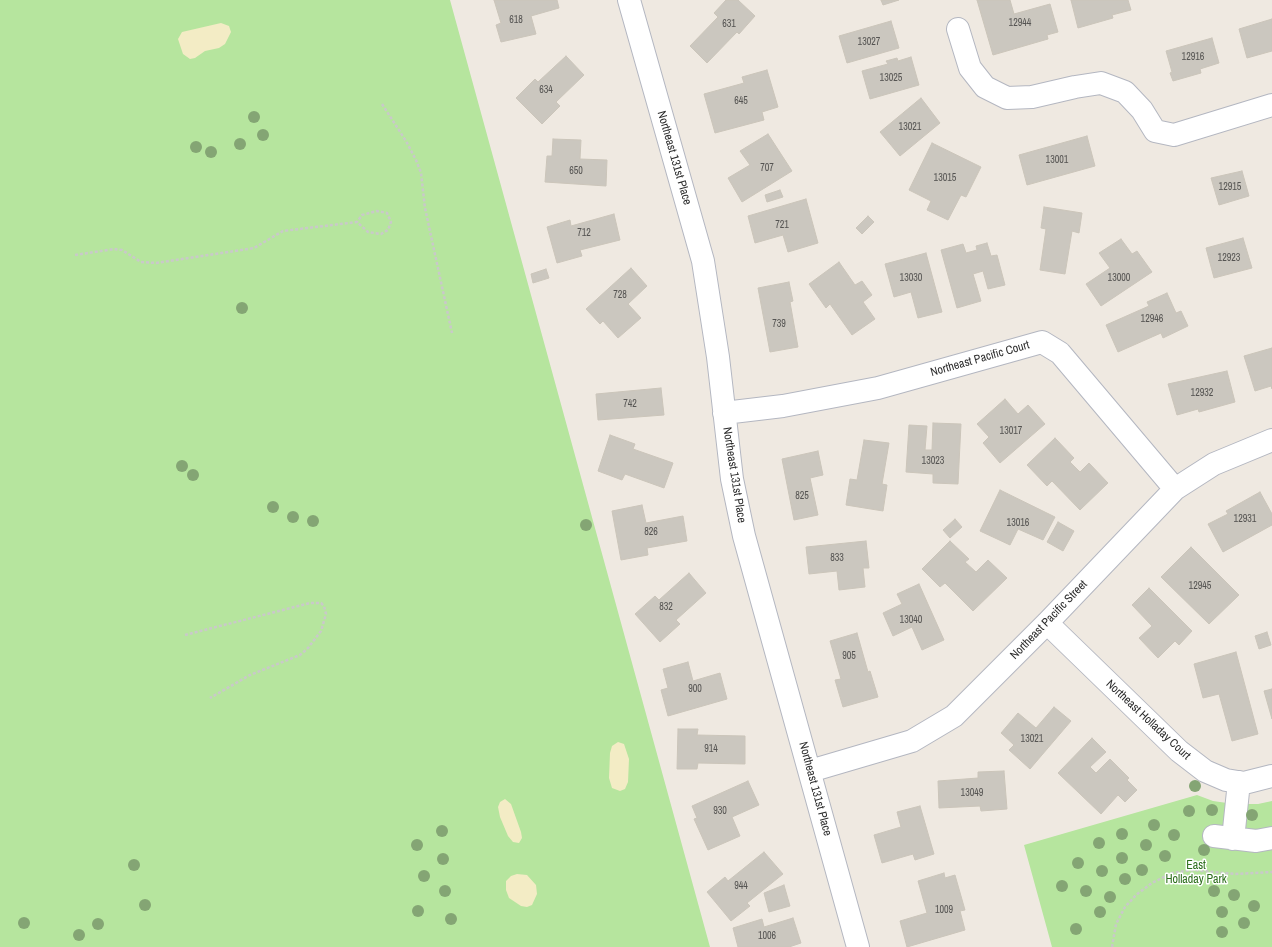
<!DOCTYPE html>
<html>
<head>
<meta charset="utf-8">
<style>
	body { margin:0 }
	canvas { display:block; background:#efe9e1 }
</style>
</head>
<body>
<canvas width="1272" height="947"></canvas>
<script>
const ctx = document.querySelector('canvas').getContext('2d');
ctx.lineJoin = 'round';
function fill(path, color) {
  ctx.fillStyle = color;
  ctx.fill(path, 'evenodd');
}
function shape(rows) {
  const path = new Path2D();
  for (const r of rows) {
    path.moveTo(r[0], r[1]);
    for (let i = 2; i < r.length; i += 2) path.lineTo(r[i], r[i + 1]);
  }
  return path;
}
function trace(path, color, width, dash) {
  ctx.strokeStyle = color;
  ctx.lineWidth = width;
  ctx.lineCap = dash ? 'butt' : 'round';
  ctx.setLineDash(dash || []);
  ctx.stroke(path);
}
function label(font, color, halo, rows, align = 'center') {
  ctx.font = font + ' "Archivo Narrow",sans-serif';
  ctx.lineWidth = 3;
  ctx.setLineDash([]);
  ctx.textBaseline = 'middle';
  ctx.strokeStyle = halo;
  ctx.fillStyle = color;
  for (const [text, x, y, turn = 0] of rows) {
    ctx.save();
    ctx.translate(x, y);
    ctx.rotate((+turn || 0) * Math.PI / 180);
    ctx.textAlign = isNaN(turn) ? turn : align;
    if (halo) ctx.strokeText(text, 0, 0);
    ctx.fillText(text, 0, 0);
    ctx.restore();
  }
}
const green = shape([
	[0,0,450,0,710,947,0,947],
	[1197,795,1213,801,1234,804,1258,804,1272,801,1272,947,1052,947,1024,845]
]);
const sand = shape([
	[221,23,229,26,231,32,225,44,219,48,205,51,195,58,190,59,183,54,178,39,182,32],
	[618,742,624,744,629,759,628,782,625,789,620,791,612,788,609,778,610,753,612,746],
	[505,799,511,804,521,832,522,838,519,843,513,842,508,836,500,817,498,807,500,802],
	[517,874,527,875,536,885,537,894,532,905,527,907,521,906,509,898,506,890,506,881,511,876]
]);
const building = shape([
	[494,0,557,0,559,8,531,16,536,34,501,42,496,25,501,23,494,0],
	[726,0,738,0,755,16,739,34,737,32,707,63,690,46,718,17,714,13,726,0],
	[881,0,899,0,883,5,881,0],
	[977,0,1010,0,1014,14,1050,4,1058,32,1047,35,1048,39,993,55,977,0],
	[1071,0,1128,0,1131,10,1112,15,1113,18,1078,28,1071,0],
	[1272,19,1272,51,1247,58,1239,29,1272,19],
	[891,21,899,48,847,63,839,36,891,21],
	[1212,38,1219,63,1200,69,1201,73,1173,81,1170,73,1172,72,1166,51,1212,38],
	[566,56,584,75,556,102,560,106,542,124,516,98,535,79,538,82,566,56],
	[911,57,919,85,870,99,862,71,888,64,886,61,897,58,898,61,911,57],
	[767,70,778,107,762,112,764,120,715,133,704,94,744,83,742,77,767,70],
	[921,98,940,123,900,156,880,132,921,98],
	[768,134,792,171,742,202,728,178,750,165,740,151,768,134],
	[1087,136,1095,166,1027,185,1019,155,1087,136],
	[553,139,581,140,580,159,607,160,606,186,545,182,547,156,552,156,553,139],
	[932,143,981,167,966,197,961,195,948,220,927,210,931,201,909,190,932,143],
	[1242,171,1249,196,1219,205,1211,178,1242,171],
	[780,190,783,197,767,202,765,195,780,190],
	[806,199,818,243,788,252,783,235,755,243,748,216,806,199],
	[1044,207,1082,213,1079,233,1072,231,1065,274,1040,270,1046,229,1041,228,1044,207],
	[614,214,620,240,580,250,582,256,557,263,547,227,570,220,571,226,614,214],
	[868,216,874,222,862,234,856,228,868,216],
	[1243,238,1252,268,1214,278,1206,248,1243,238],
	[1121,239,1132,254,1137,251,1152,272,1101,306,1086,284,1110,268,1099,253,1121,239],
	[987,243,991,256,997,255,1005,285,988,289,983,271,973,274,981,301,957,308,941,250,963,244,966,253,977,250,976,246,987,243],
	[926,253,942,312,918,318,911,292,894,297,885,264,926,253],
	[839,262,855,285,862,281,872,295,863,302,875,319,852,335,830,304,826,308,809,284,839,262],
	[631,268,647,286,628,304,641,318,618,338,603,321,600,324,586,309,631,268],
	[546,269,549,278,533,283,531,274,546,269],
	[789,282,793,301,790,302,798,347,770,352,758,288,789,282],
	[1167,293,1176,313,1181,311,1188,326,1163,338,1161,333,1118,352,1106,325,1149,306,1147,302,1167,293],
	[1272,348,1272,389,1271,386,1255,391,1244,356,1272,348],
	[1227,371,1235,402,1199,412,1198,409,1177,415,1168,384,1227,371],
	[661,388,664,415,598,420,596,394,661,388],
	[1005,399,1018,414,1028,405,1045,424,1000,463,983,443,989,437,977,424,1005,399],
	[933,423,961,424,958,484,933,483,933,474,906,472,909,425,927,426,925,450,932,450,933,423],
	[610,435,635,444,633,449,673,463,664,488,625,474,622,480,598,471,610,435],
	[1055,438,1074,458,1070,462,1080,472,1089,463,1108,483,1080,510,1052,481,1047,486,1027,465,1055,438],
	[864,440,889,443,882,484,887,485,883,511,846,505,850,479,857,480,864,440],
	[818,451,823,475,810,478,818,515,794,520,782,459,818,451],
	[1000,490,1055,517,1043,540,1018,529,1010,545,980,531,1000,490],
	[1260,492,1272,514,1272,525,1223,552,1208,524,1228,514,1226,511,1260,492],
	[642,505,646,523,683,516,687,541,647,548,648,555,621,560,612,511,642,505],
	[955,519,962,527,950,538,943,530,955,519],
	[1058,522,1074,531,1063,551,1047,542,1058,522],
	[866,541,869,568,863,568,865,587,839,590,837,571,809,574,806,547,866,541],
	[950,541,969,559,965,562,976,572,988,560,1007,578,973,611,945,583,940,587,922,569,950,541],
	[1191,547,1239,595,1209,624,1161,577,1191,547],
	[689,573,706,593,676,620,680,624,660,642,635,614,655,596,659,600,689,573],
	[919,584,944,640,922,650,912,627,893,636,883,613,902,604,897,594,919,584],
	[1149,588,1192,631,1179,645,1175,641,1158,658,1139,638,1152,626,1132,605,1149,588],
	[1267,632,1271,645,1259,649,1255,636,1267,632],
	[857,633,868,672,870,671,878,697,843,707,835,680,841,679,830,641,857,633],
	[1236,652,1258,734,1232,741,1219,694,1203,698,1194,664,1236,652],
	[688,662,693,681,720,673,727,699,668,716,661,690,668,688,663,669,688,662],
	[1272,689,1272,719,1264,691,1272,689],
	[1054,707,1071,721,1030,769,1009,750,1014,745,1001,733,1018,713,1036,728,1054,707],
	[678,729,698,729,697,735,745,736,745,764,698,763,697,769,677,769,678,729],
	[1092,738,1106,752,1090,767,1096,773,1110,759,1129,778,1127,780,1137,790,1125,802,1118,795,1101,814,1058,773,1092,738],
	[1004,771,1007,809,981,811,980,806,939,808,938,781,978,778,978,772,1004,771],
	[748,781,759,805,732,817,740,836,708,850,694,819,697,818,692,806,748,781],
	[920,806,934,854,915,860,913,854,882,863,874,835,901,827,897,812,920,806],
	[764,852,783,874,747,903,750,906,731,921,707,892,725,877,728,881,764,852],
	[944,873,945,878,955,875,965,910,960,911,965,930,907,947,900,921,927,913,918,881,944,873],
	[784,885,790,906,769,912,764,893,784,885],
	[793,918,801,943,789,947,738,947,733,928,762,919,764,927,793,918]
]);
const path = shape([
	[382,104,406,141,416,160,421,173,425,208,452,333],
	[75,255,114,249,122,250,141,262,156,263,254,248,283,231,357,222,368,232,381,234,388,230,391,222,387,213,377,211,362,215,357,222],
	[185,635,310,603,321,603,324,606,326,614,321,631,308,648,300,655,250,675,210,698],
	[1112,947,1116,924,1125,907,1136,895,1152,883,1172,873,1192,870,1235,874,1272,872]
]);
const minor = shape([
	[629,0,703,261,718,357,732,479,744,536,858,947],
	[958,29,970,68,985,87,1007,98,1032,97,1075,87,1101,83,1125,92,1142,110,1155,131,1174,135,1272,105],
	[724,413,783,406,878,388,1042,342,1060,353,1175,489],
	[1047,623,1179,751,1205,771,1226,780,1244,783,1272,776],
	[810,771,912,741,954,716,1047,623,1175,489,1214,464,1272,440],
	[1214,836,1256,841,1272,838],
	[1233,839,1239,782]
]);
const trees = [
	[254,117],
	[263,135],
	[240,144],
	[196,147],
	[211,152],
	[242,308],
	[182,466],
	[193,475],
	[273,507],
	[293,517],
	[313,521],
	[586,525],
	[1195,786],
	[1212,810],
	[1189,811],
	[1252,815],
	[1154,825],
	[442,831],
	[1122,834],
	[1174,835],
	[1099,843],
	[417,845],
	[1146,845],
	[1204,850],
	[1165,856],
	[1122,858],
	[443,859],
	[1078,863],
	[134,865],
	[1142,870],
	[1102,871],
	[424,876],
	[1125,879],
	[1062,886],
	[445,891],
	[1086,891],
	[1214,891],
	[1234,895],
	[1110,897],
	[145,905],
	[1254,906],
	[418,911],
	[1100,912],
	[1222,912],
	[451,919],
	[24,923],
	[1244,923],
	[98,924],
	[1076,929],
	[1222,932],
	[79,935]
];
const numberNames = [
	["618",516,20],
	["12944",1020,23],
	["631",729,24],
	["13027",869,42],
	["12916",1193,57],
	["13025",891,78],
	["634",546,90],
	["645",741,101],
	["13021",910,127],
	["13001",1057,160],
	["707",767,168],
	["650",576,171],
	["13015",945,178],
	["12915",1230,187],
	["721",782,225],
	["712",584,233],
	["12923",1229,258],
	["13030",911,278],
	["13000",1119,278],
	["728",620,295],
	["12946",1152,319],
	["739",779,324],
	["12932",1202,393],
	["742",630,404],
	["13017",1011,431],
	["13023",933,461],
	["825",802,496],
	["12931",1245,519],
	["13016",1018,523],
	["826",651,532],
	["833",837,558],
	["12945",1200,586],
	["832",666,607],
	["13040",911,620],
	["905",849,656],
	["900",695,689],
	["13021",1032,739],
	["914",711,749],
	["13049",972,793],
	["930",720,811],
	["944",741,886],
	["1009",944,910],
	["1006",767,936]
];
const streetNames = [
	["Northeast 131st Place",674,158,74],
	["Northeast Pacific Court",980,359,-16],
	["Northeast 131st Place",734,475,81],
	["Northeast Pacific Street",1049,620,-46],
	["Northeast Holladay Court",1148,720,43],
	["Northeast 131st Place",815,789,75]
];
const parkNames = [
	["East",1196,866],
	["Holladay Park",1196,880]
];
fill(green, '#b6e59e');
fill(sand, '#f3ecc5');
fill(building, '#cbc7bf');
trace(building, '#cbc5ba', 1);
trace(minor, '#b4b7c1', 24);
trace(path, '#c9c9c9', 2.5, [3, 2]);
trace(minor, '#fff', 22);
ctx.fillStyle = '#84a574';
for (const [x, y] of trees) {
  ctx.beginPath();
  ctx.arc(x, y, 6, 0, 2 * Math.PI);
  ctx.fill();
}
label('10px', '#555452', null, numberNames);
label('12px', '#2e2e2e', '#fff', streetNames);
label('12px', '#2c6e1b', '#fff', parkNames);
</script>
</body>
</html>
